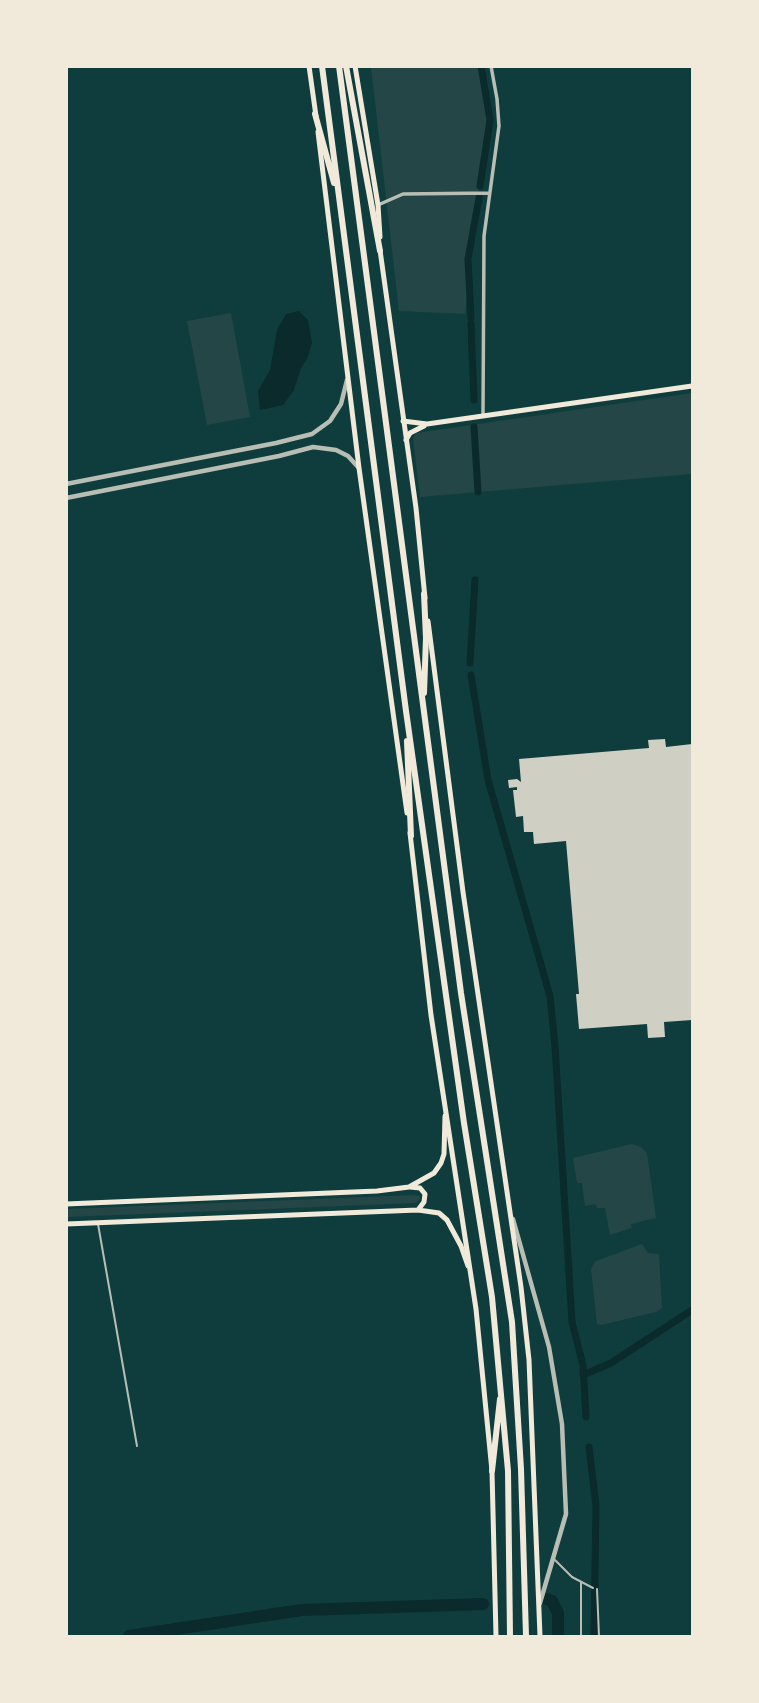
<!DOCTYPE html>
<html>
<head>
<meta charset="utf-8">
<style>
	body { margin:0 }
	#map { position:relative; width:759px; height:1703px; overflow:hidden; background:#0f3d3e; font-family:Karla,sans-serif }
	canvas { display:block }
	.frame { position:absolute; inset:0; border:68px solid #f1e9da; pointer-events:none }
</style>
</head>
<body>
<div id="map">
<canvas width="759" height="1703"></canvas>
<div class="frame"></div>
</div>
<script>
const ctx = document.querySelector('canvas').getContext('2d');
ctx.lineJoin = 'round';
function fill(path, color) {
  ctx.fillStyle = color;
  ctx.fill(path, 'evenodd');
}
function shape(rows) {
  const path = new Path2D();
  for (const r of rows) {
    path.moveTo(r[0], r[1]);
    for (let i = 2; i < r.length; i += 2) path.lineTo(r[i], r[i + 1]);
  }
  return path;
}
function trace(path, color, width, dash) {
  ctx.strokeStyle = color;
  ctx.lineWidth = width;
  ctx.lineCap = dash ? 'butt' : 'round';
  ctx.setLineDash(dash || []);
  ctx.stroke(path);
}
const green = shape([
	[371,67,478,67,488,114,465,314,399,311],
	[231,313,250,417,207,425,187,321],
	[692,393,692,474,420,497,413,438,416,433],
	[632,1144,641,1147,647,1153,656,1218,631,1224,632,1228,610,1235,605,1208,597,1208,595,1204,585,1206,582,1183,577,1183,573,1158],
	[416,1195,420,1196,420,1199,416,1203,67,1217,67,1209],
	[642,1244,648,1253,659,1254,662,1308,656,1312,601,1325,597,1324,591,1269,593,1265,596,1261]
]);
const water = shape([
	[299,311,308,320,312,343,307,359,301,368,294,390,283,405,260,410,258,391,270,370,277,330,286,314]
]);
const canal = shape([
	[480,186,490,120,481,66],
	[471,318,468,259,479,198],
	[471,324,474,400],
	[474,427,478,492],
	[470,663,475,580],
	[471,675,488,780,550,996,555,1046,572,1322,583,1365,586,1417],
	[583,1375,611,1363,692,1310],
	[589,1447,596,1506,594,1636]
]);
const river = shape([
	[546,1599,552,1601,558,1613,558,1636],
	[129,1636,302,1610,483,1604]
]);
const building = shape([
	[665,739,666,747,692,744,692,1020,664,1022,665,1037,648,1038,647,1024,579,1029,576,994,579,994,566,841,534,844,533,832,524,832,523,816,516,817,513,790,517,790,517,787,509,788,508,780,517,779,521,782,519,759,649,748,648,740]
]);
const service = shape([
	[98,1224,137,1446],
	[555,1560,572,1577,593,1588],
	[581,1582,581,1636],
	[597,1589,599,1636]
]);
const minor = shape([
	[378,205,403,194,490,193],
	[483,415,484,236,499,126,497,99,491,66]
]);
const tertiary = shape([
	[66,484,276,443,312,434,330,421,341,404,347,380],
	[66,498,279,456,313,447,336,450,348,456,358,467],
	[513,1219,549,1347,562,1424,566,1514,540,1603]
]);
const secondary = shape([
	[403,421,427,424,692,386],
	[406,440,410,433,424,426],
	[410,1187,420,1188,425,1194,424,1202,418,1210],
	[66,1204,377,1191,409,1187,434,1173,441,1163,444,1154,445,1116],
	[66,1224,418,1210,439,1213,447,1220,461,1246,468,1266]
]);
const primary = shape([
	[309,66,316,116],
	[355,66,378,205,380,237],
	[318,132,359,468,407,813],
	[380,250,416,508,425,598],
	[428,621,463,892,521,1287,529,1360,540,1636],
	[410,833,431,1015,476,1309,492,1471,496,1636]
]);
const trunk = shape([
	[322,66,406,711,464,1123,492,1297,508,1471,510,1636],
	[339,66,461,993,512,1322,521,1469,526,1636],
	[346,66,380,251],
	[315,114,334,183],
	[424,693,426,638,424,594],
	[407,741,411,836],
	[492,1471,500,1399]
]);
fill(green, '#244646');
fill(water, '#0a2a2b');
trace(canal, '#0a2a2b', 7);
trace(river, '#0a2a2b', 12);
fill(building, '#cfcfc3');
trace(service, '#b8beb3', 2);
trace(minor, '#b8beb3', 3.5);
trace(tertiary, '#b8beb3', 4.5);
trace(secondary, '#f1e9da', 5);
trace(primary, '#f1e9da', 5);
trace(trunk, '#f1e9da', 6);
</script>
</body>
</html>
